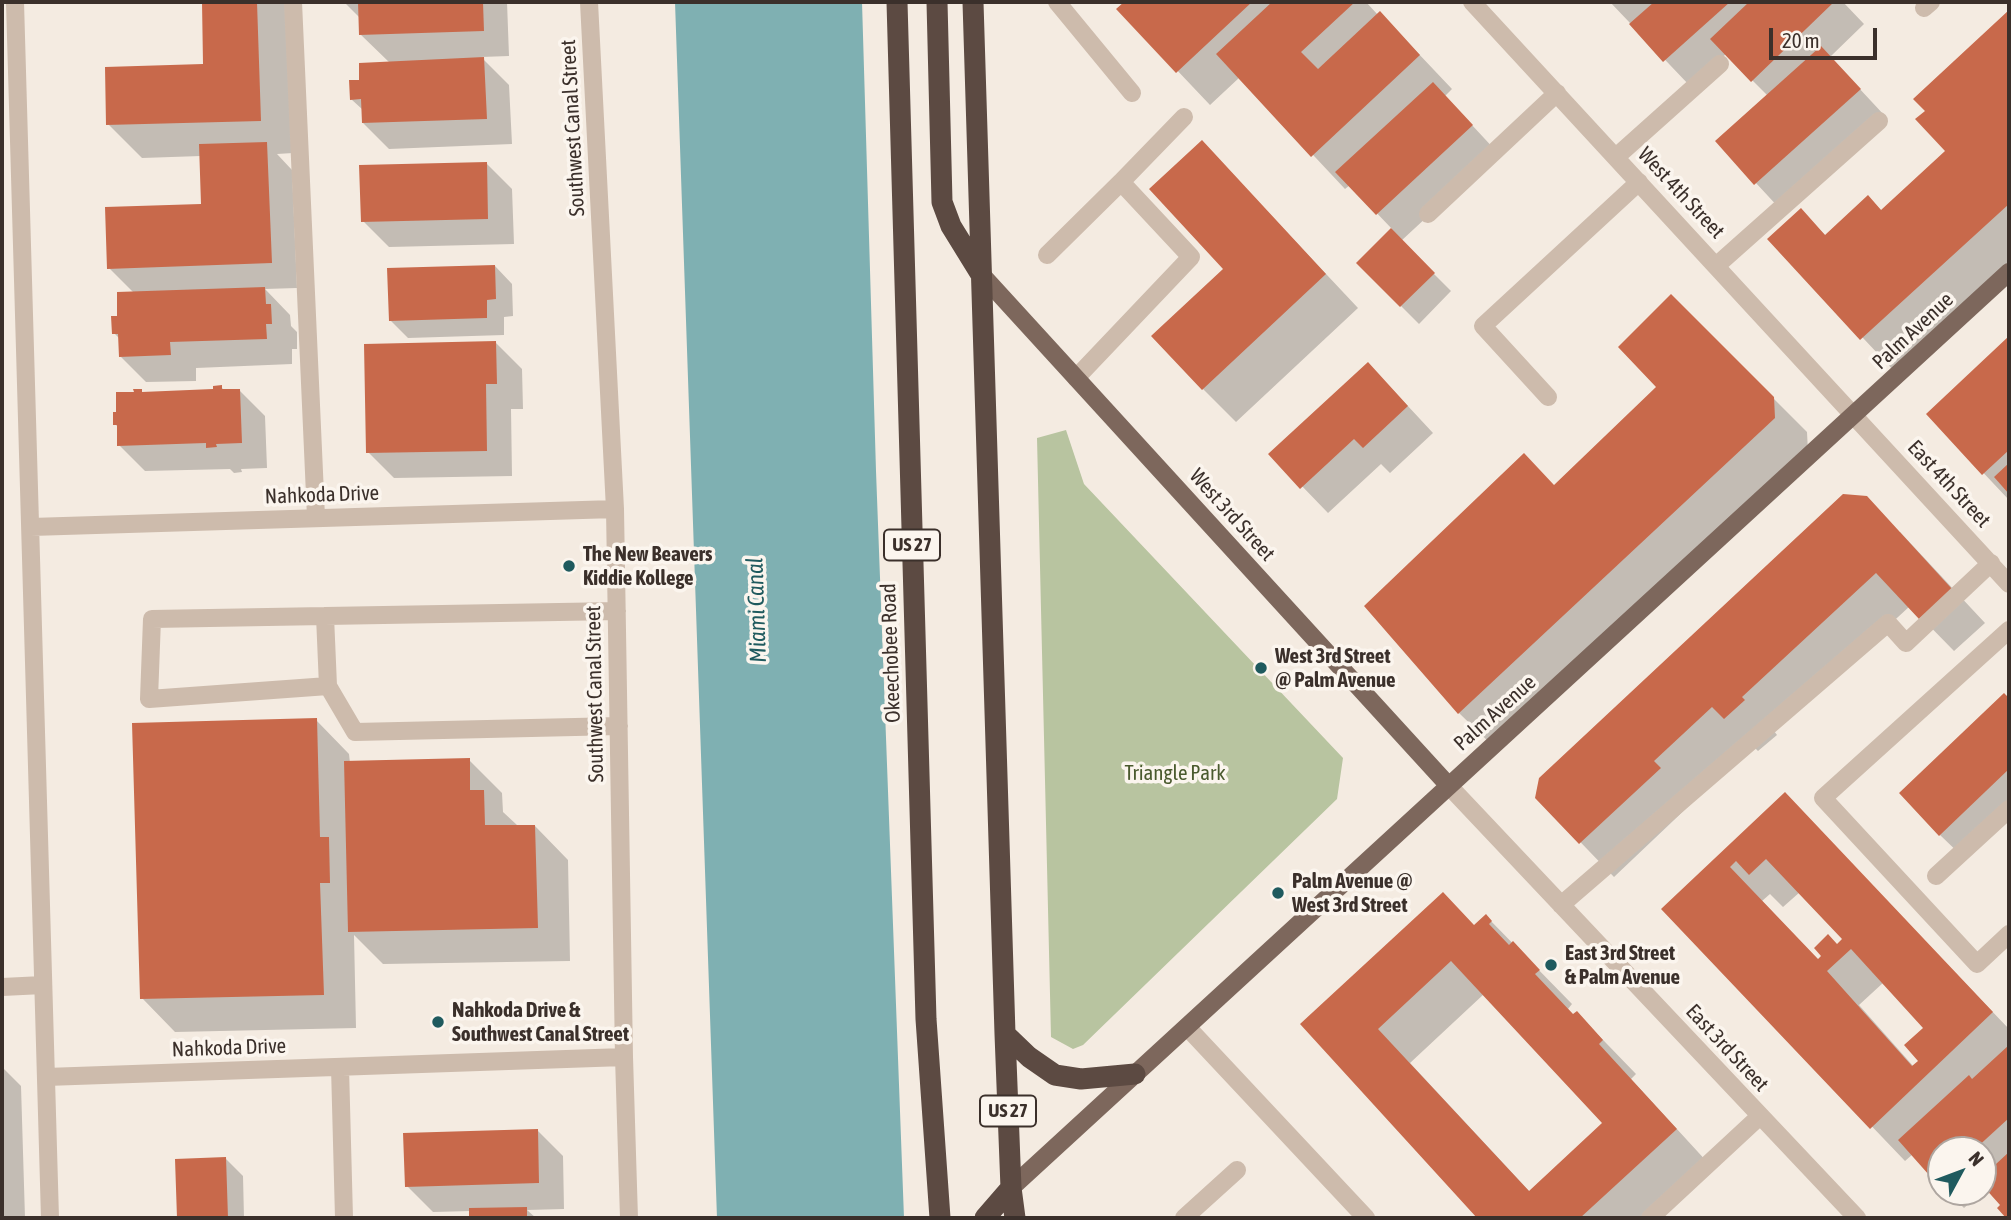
<!DOCTYPE html>
<html>
<head>
<meta charset="utf-8">
<style>
	body { margin:0 }
	#map { position:relative; width:2011px; height:1220px; overflow:hidden; background:#f4ebe1; font-family:"Asap Condensed",sans-serif }
	canvas { display:block }
	.frame { position:absolute; inset:0; border:4px solid #3b302b; pointer-events:none }
	.north { position:absolute; left:1927px; top:1136px; width:70px; height:70px; box-sizing:border-box; background:#fbf5ee; border:2px solid #aea6a0; border-radius:50%; rotate:49deg; font-size:19px; font-weight:700; line-height:28px; text-align:center; color:#3b302b }
	.north::after { content:''; display:block; margin:auto; width:24px; height:32px; background:#1f5a5e; clip-path:polygon(50% 0,100% 100%,50% 72%,0 100%) }
	.scale { position:absolute; left:1769px; top:28px; width:108px; height:32px; box-sizing:border-box; border:4px solid #3b302b; border-top:0; padding-left:9px; font-size:21px; line-height:24px; white-space:nowrap; color:#3b302b; -webkit-text-stroke:5px #fbf5ee; paint-order:stroke }
</style>
</head>
<body>
<div id="map">
<canvas width="2011" height="1220"></canvas>
<div class="frame"></div>
<div class="north">N</div>
<div class="scale">20 m</div>
</div>
<script>
const ctx = document.querySelector('canvas').getContext('2d');
ctx.lineJoin = 'round';
function fill(path, color) {
  ctx.fillStyle = color;
  ctx.fill(path, 'evenodd');
}
function shape(rows) {
  const path = new Path2D();
  for (const r of rows) {
    path.moveTo(r[0], r[1]);
    for (let i = 2; i < r.length; i += 2) path.lineTo(r[i], r[i + 1]);
  }
  return path;
}
function trace(path, color, width, dash) {
  ctx.strokeStyle = color;
  ctx.lineWidth = width;
  ctx.lineCap = dash ? 'butt' : 'round';
  ctx.setLineDash(dash || []);
  ctx.stroke(path);
}
function label(font, color, halo, rows, align = 'center') {
  ctx.font = font + ' "Asap Condensed",sans-serif';
  ctx.lineWidth = 7;
  ctx.setLineDash([]);
  ctx.textBaseline = 'middle';
  ctx.strokeStyle = halo;
  ctx.fillStyle = color;
  for (const [text, x, y, turn = 0] of rows) {
    ctx.save();
    ctx.translate(x, y);
    ctx.rotate((+turn || 0) * Math.PI / 180);
    ctx.textAlign = isNaN(turn) ? turn : align;
    if (halo) ctx.strokeText(text, 0, 0);
    ctx.fillText(text, 0, 0);
    ctx.restore();
  }
}
const green = shape([
	[1066,430,1084,484,1343,758,1337,799,1083,1045,1073,1049,1051,1037,1037,438]
]);
const water = shape([
	[675,2,862,2,876,471,904,1218,717,1218]
]);
const shadow = shape([
	[204,2,289,2,293,153,277,154,292,170,297,288,265,289,290,315,291,326,297,332,297,349,292,349,292,364,196,368,196,381,146,382,120,356,120,339,114,333,119,318,134,293,109,268,203,205,201,156,142,158,108,124,205,66],
	[344,2,507,2,509,56,481,57,509,85,512,144,389,149,363,123,363,110,351,99,361,81,390,63,360,34,360,18],
	[1127,2,1366,2,1378,15,1380,13,1452,89,1445,96,1497,152,1401,241,1451,291,1419,324,1358,263,1392,229,1350,185,1345,189,1240,77,1210,105,1119,9],
	[1610,2,1843,2,1864,24,1830,57,1885,116,1781,210,1717,141,1768,96,1726,54,1690,86],
	[2009,13,2009,268,1895,372,1770,239,1801,211,1826,236,1868,197,1882,211,1948,152,1927,111,1915,99],
	[1202,142,1358,308,1236,422,1203,389,1226,269],
	[486,163,512,189,514,244,389,247,363,221],
	[495,266,512,284,513,316,504,317,504,335,408,338,390,320],
	[1671,296,1807,432,1808,452,1493,746,1459,713,1366,606,1555,487,1659,388],
	[2009,339,2009,500,1928,414],
	[496,343,522,369,523,409,511,409,512,476,394,478,368,452],
	[221,387,225,391,239,390,265,416,267,468,241,469,242,472,234,473,230,469,145,471,119,445,118,427,115,424,135,394,141,391,144,393,215,391],
	[1393,390,1433,433,1390,473,1381,464,1328,513,1271,454],
	[1900,532,1985,623,1954,651,1910,606,1774,731,1777,735,1758,751,1746,739,1693,802,1614,877,1537,797],
	[2004,695,2009,700,2009,819,1966,860,1940,835],
	[316,720,349,754,350,763,469,760,502,793,503,812,517,825,535,826,568,860,570,961,383,964,354,935,356,1028,175,1032,142,998],
	[1785,795,2009,1029,2009,1218,1999,1208,2003,1205,1987,1188,1983,1191,1983,1150,1941,1150,1941,1185,1913,1154,1905,1161,1664,909],
	[1800,892,1845,939,1819,961,1762,901,1770,894,1783,907],
	[1884,982,1925,1028,1921,1061,1914,1067,1859,1005],
	[1486,916,1572,1004,1568,1009,1574,1016,1577,1013,1636,1074,1631,1079,1709,1164,1650,1218,1480,1218,1303,1024,1475,926],
	[1484,994,1604,1123,1530,1192,1410,1063],
	[2,1067,21,1086,25,1218,2,1218],
	[537,1130,563,1156,564,1209,527,1210,536,1218,471,1218,471,1211,433,1212,407,1186],
	[225,1158,243,1176,244,1218,179,1218,177,1160],
	[1948,1192,1982,1192,1964,1208]
]);
const building = shape([
	[202,2,257,2,261,121,106,125,105,67,203,64],
	[358,2,483,2,484,31,359,35],
	[1124,2,1252,2,1176,73,1116,9],
	[1272,2,1355,2,1301,52,1318,69,1380,11,1420,55,1311,157,1216,54],
	[1654,2,1730,2,1663,62,1629,24],
	[1749,2,1834,2,1751,82,1710,39],
	[2009,10,2009,204,1860,340,1767,239,1801,208,1825,235,1868,195,1881,210,1945,151,1915,119,1925,111,1913,99],
	[1821,46,1861,89,1754,185,1715,141],
	[484,57,487,119,362,123,361,99,350,100,349,80,359,80,359,63],
	[1433,82,1473,125,1376,215,1335,172],
	[1202,140,1326,274,1202,390,1151,336,1223,269,1149,189],
	[267,142,272,263,107,269,105,207,201,204,199,144],
	[487,162,488,219,361,222,359,165],
	[1391,228,1435,273,1400,307,1356,263],
	[495,265,496,299,487,300,487,318,389,321,387,268],
	[265,287,266,304,271,304,272,324,266,324,267,339,170,342,171,355,119,357,118,334,112,334,111,316,117,316,117,292],
	[1671,294,1774,397,1775,418,1458,714,1364,606,1524,453,1554,485,1656,387,1618,347],
	[2009,336,2009,450,1982,475,1926,414],
	[496,341,497,384,486,384,487,451,366,453,364,344],
	[1368,362,1408,406,1363,448,1354,439,1300,489,1268,454],
	[222,385,222,389,240,389,242,443,216,444,217,447,206,448,206,443,117,446,117,425,113,425,113,412,116,412,116,392,134,392,133,389,142,389,142,392,213,389,213,386],
	[2009,463,2009,494,1994,477],
	[1843,494,1867,496,1952,589,1919,619,1876,573,1742,697,1745,700,1724,719,1712,707,1654,761,1661,768,1579,844,1535,798,1539,778],
	[2004,693,2009,698,2009,769,1939,836,1899,793],
	[317,718,320,837,329,837,330,883,320,883,324,995,140,999,132,723],
	[470,758,470,790,484,790,485,825,535,825,538,928,348,932,344,761],
	[1785,792,1993,1012,1870,1129,1661,909],
	[1766,859,1842,939,1837,944,1828,934,1814,948,1821,956,1818,959,1730,867,1736,861,1749,875],
	[1851,949,1923,1028,1904,1045,1918,1061,1912,1066,1827,971],
	[1443,892,1474,925,1486,914,1492,921,1489,924,1509,945,1513,941,1540,970,1535,974,1573,1014,1577,1011,1603,1040,1599,1044,1677,1129,1580,1218,1477,1218,1300,1024],
	[1451,961,1602,1123,1529,1191,1378,1029],
	[2009,1045,2009,1118,1974,1150,1941,1150,1941,1180,1937,1184,1898,1140,1969,1075,1972,1079],
	[538,1129,539,1183,405,1187,403,1133],
	[2009,1152,2009,1218,2006,1218,1997,1208,2000,1205,1983,1186,1983,1176],
	[226,1157,228,1218,177,1218,175,1159],
	[527,1207,527,1218,469,1218,469,1208]
]);
const minor = shape([
	[15,2,50,1218],
	[293,2,316,517],
	[589,2,615,509,624,1057,629,1218],
	[1057,2,1132,93],
	[1472,2,2009,584],
	[1924,8,1931,2],
	[1616,157,1720,64],
	[1121,182,1184,117],
	[1428,214,1557,93],
	[1047,255,1121,182,1191,257,1076,378],
	[1716,266,1879,121],
	[1548,397,1483,326,1639,182],
	[31,527,615,509],
	[325,616,328,686,149,699,152,619,325,616,617,611],
	[2009,630,1823,798,1977,964,2009,934],
	[328,686,355,732,619,726],
	[1449,786,1857,1218],
	[1936,876,2009,809],
	[1561,905,1888,623,1906,643,1991,563],
	[2,987,43,985],
	[1187,1027,1366,1218],
	[340,1067,344,1218],
	[46,1077,624,1057],
	[1184,1218,1237,1170],
	[1650,1218,1760,1116]
]);
const major = shape([
	[982,275,1449,786],
	[1011,1188,2009,272]
]);
const highway = shape([
	[897,2,926,1019,940,1218],
	[937,2,942,202,951,226,980,273],
	[973,2,1005,1034,1011,1188,1015,1218],
	[1005,1034,1029,1057,1055,1075,1081,1079,1135,1074],
	[985,1218,1011,1188]
]);
const markers = [
	[569,566,7,"#1f5a5e"],
	[1261,668,7,"#1f5a5e"],
	[1278,893,7,"#1f5a5e"],
	[1551,965,7,"#1f5a5e"],
	[438,1022,7,"#1f5a5e"]
];
const shields = [
	[912,545,56],
	[1008,1111,56]
];
const shieldNames = [
	["US 27",912,545],
	["US 27",1008,1111]
];
const streetNames = [
	["Southwest Canal Street",573,128,-93],
	["West 4th Street",1681,193,47],
	["Palm Avenue",1913,331,-43],
	["East 4th Street",1949,484,47],
	["Nahkoda Drive",322,495,-2],
	["West 3rd Street",1232,515,48],
	["Okeechobee Road",891,653,-92],
	["Southwest Canal Street",595,694,-91],
	["Palm Avenue",1495,713,-42],
	["Nahkoda Drive",229,1048,-2],
	["East 3rd Street",1727,1048,47]
];
const poiNames = [
	["The New Beavers",583,554],
	["Kiddie Kollege",583,578],
	["West 3rd Street",1275,656],
	["@ Palm Avenue",1275,680],
	["Palm Avenue @",1292,881],
	["West 3rd Street",1292,905],
	["East 3rd Street",1565,953],
	["& Palm Avenue",1565,977],
	["Nahkoda Drive &",452,1010],
	["Southwest Canal Street",452,1034]
];
const parkNames = [
	["Triangle Park",1175,773]
];
const waterNames = [
	["Miami Canal",757,610,-92]
];
fill(green, '#b8c4a0');
fill(water, '#7fb0b2');
fill(shadow, '#0003');
fill(building, '#c8694b');
trace(minor, '#cdbbac', 18);
trace(major, '#7d675c', 18);
trace(highway, '#5c4a42', 21);
for (const [x, y, r, color] of markers) {
  const dot = new Path2D();
  dot.arc(x, y, r, 0, 2 * Math.PI);
  ctx.fillStyle = color;
  ctx.fill(dot);
  trace(dot, '#fbf5ee', 2.5);
}
for (const [x, y, w] of shields) {
  const box = new Path2D();
  box.roundRect(x - w / 2, y - 15.5, w, 31, 5);
  ctx.fillStyle = '#fbf5ee';
  ctx.fill(box);
  trace(box, '#3b302b', 2);
}
label('bold 19px', '#3b302b', null, shieldNames);
label('21px', '#3b302b', '#fbf5ee', streetNames);
label('bold 21px', '#3b302b', '#fbf5ee', poiNames, 'left');
label('21px', '#4a5a2e', '#fbf5ee', parkNames);
label('italic 23px', '#1f5a5e', '#fbf5ee', waterNames);
</script>
</body>
</html>
